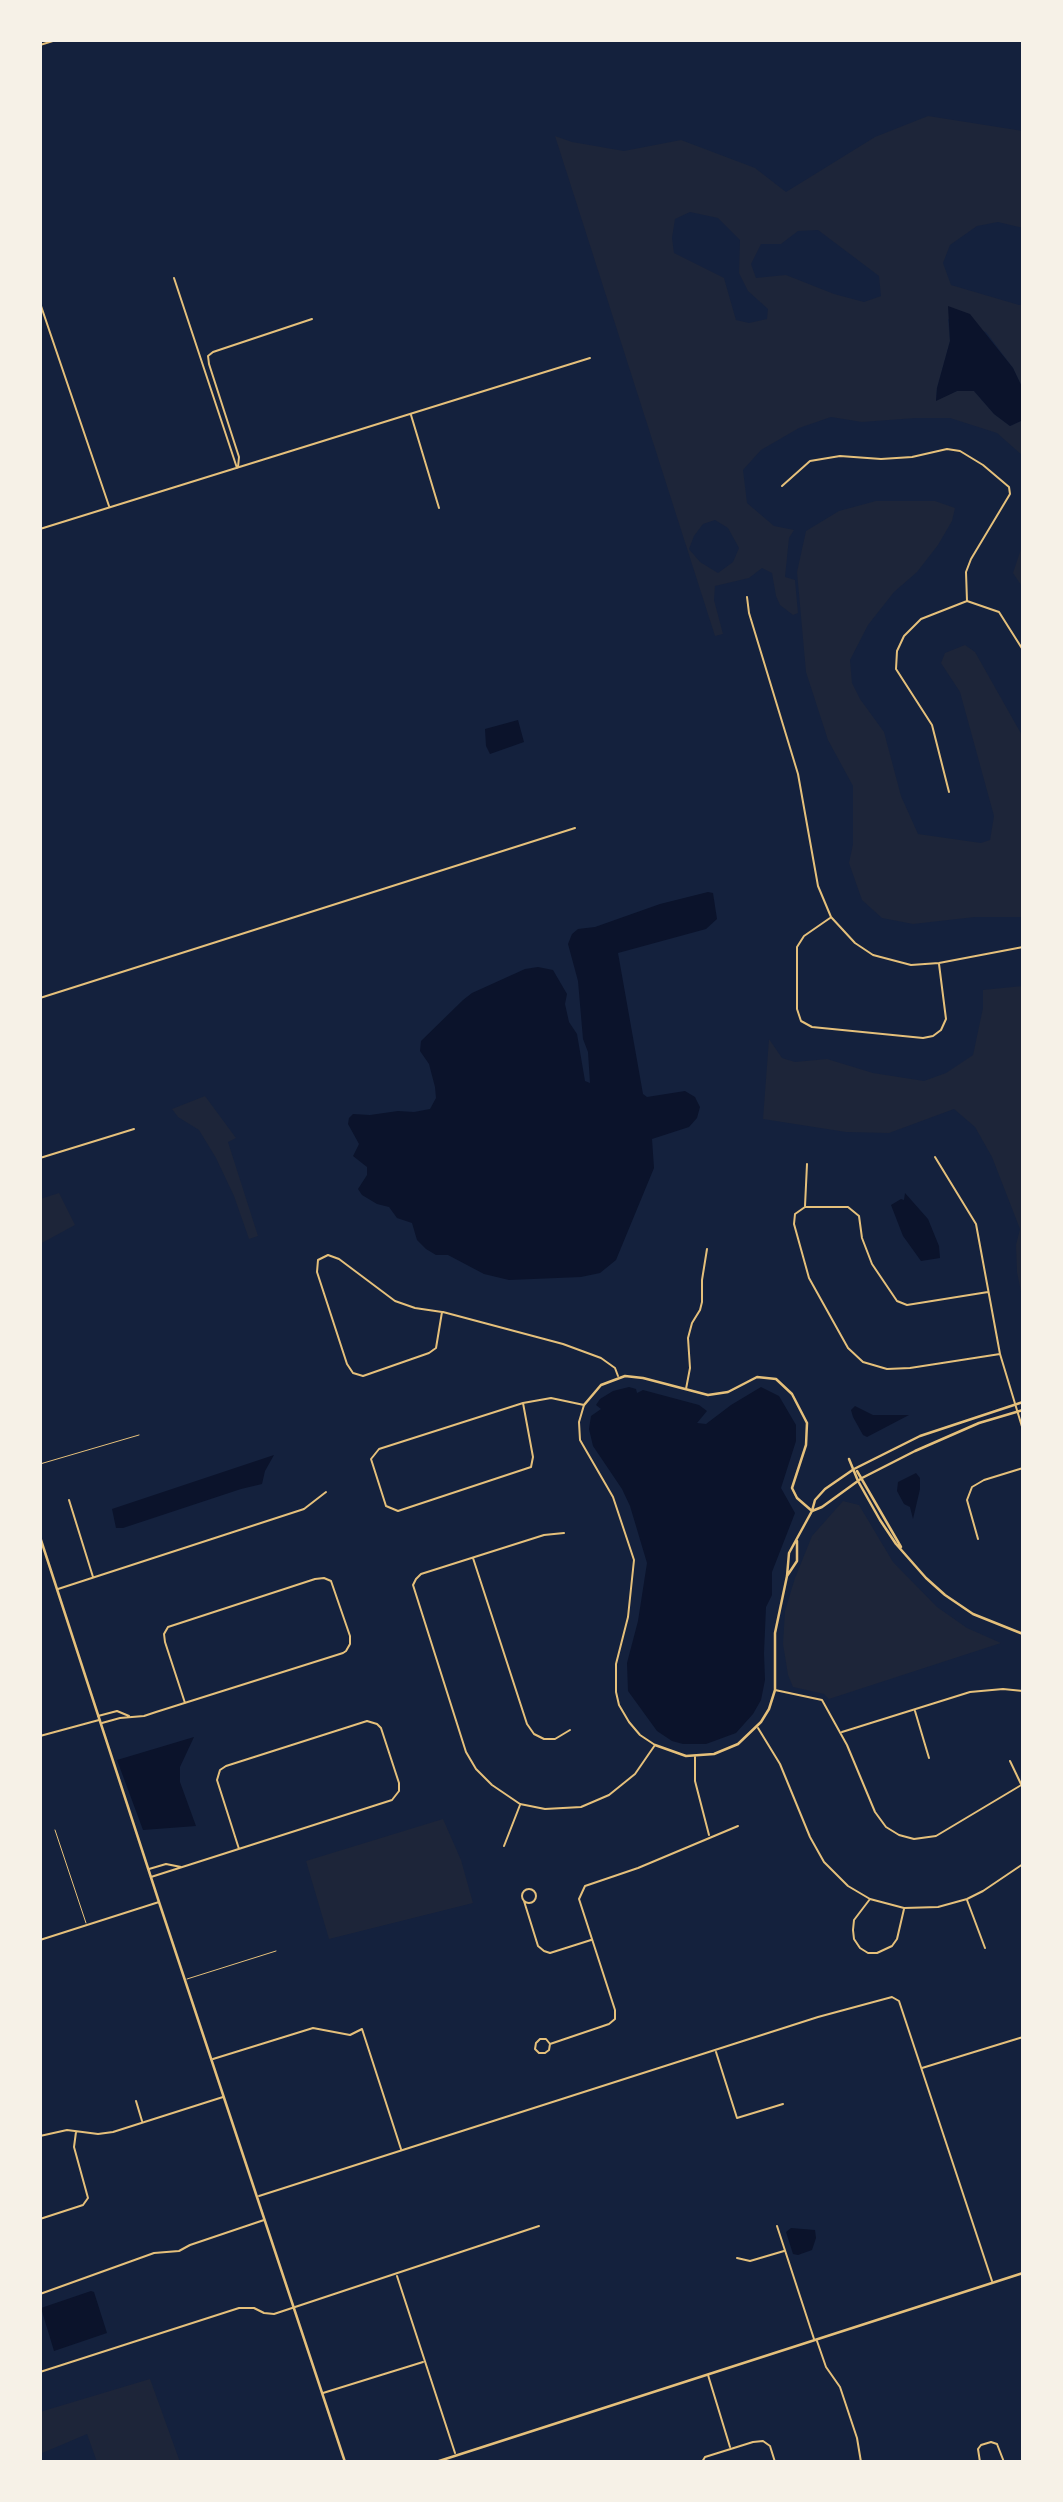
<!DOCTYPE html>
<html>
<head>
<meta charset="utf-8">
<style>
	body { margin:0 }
	#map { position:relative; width:1063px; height:2502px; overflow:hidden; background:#14213d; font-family:"Alegreya Sans",sans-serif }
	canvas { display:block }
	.frame { position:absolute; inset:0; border:42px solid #f6f1e7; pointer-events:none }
</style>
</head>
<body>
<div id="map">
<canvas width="1063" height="2502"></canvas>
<div class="frame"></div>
</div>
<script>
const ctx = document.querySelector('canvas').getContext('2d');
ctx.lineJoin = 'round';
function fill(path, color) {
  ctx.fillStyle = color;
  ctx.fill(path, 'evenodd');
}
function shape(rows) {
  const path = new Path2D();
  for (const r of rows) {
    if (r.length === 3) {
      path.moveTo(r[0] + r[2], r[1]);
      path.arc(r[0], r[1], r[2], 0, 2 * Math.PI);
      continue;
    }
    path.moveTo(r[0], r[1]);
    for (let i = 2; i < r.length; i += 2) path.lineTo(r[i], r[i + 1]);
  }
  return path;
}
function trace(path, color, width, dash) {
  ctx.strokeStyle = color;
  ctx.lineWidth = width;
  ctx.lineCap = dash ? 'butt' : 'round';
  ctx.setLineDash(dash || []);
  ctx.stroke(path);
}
const green = shape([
	[928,116,1023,131,1023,228,998,222,977,226,950,245,943,263,951,285,1019,305,1023,304,1023,389,1013,368,986,332,948,319,950,341,937,388,936,400,957,391,974,391,994,414,1010,426,1023,420,1023,456,997,433,950,418,916,418,862,422,831,417,799,428,761,450,743,470,747,503,774,526,794,530,789,538,785,577,795,580,798,613,793,615,780,605,776,596,772,573,762,568,749,578,715,586,714,600,723,634,715,636,555,136,572,142,624,151,681,140,755,168,786,192,875,137],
	[690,212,718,218,740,240,739,273,748,291,768,309,767,319,749,323,736,320,724,278,674,253,672,238,675,219],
	[818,230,879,276,881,296,864,302,834,294,786,275,756,278,751,264,761,244,781,244,798,231],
	[715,520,728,528,739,548,733,562,718,573,700,562,689,549,694,536,703,524],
	[876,501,935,501,955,508,952,521,938,545,917,572,894,592,868,625,850,660,852,683,860,699,884,732,901,796,918,834,981,843,990,840,994,816,960,692,941,663,945,653,965,645,975,652,1023,737,1023,917,975,917,913,924,882,918,862,900,849,863,853,844,853,786,828,740,806,672,797,572,806,531,839,511],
	[1023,543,1023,588,1013,573],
	[1023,986,1023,1302,1017,1272,1016,1245,1020,1229,992,1157,975,1127,954,1109,889,1133,846,1132,763,1119,769,1039,782,1058,795,1062,827,1059,873,1073,924,1081,946,1073,973,1055,983,1008,983,990],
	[205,1096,236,1138,228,1142,258,1236,249,1239,234,1196,216,1158,199,1130,178,1117,172,1109],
	[59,1193,75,1225,40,1244,40,1199],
	[843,1501,859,1505,893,1562,937,1607,967,1628,1001,1643,829,1699,824,1694,793,1687,788,1675,783,1644,785,1611,795,1578,812,1536],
	[443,1819,461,1860,473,1903,329,1939,306,1861],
	[150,2379,180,2462,97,2462,87,2434,40,2454,40,2412]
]);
const water = shape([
	[948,306,970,314,1013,368,1023,389,1023,420,1010,426,994,414,974,391,957,391,936,401,937,388,950,341],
	[518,720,524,742,490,754,486,746,485,729],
	[708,892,713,893,717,919,706,929,618,953,643,1094,647,1097,685,1091,695,1097,700,1107,697,1118,689,1127,652,1139,654,1168,616,1260,600,1273,581,1277,509,1280,484,1274,448,1255,436,1255,426,1249,417,1240,412,1223,397,1218,389,1207,377,1204,362,1195,358,1189,367,1175,367,1167,353,1156,359,1144,348,1124,349,1118,353,1114,370,1115,398,1111,414,1112,430,1109,436,1098,435,1087,429,1064,420,1051,421,1041,463,1000,472,993,525,969,538,967,553,970,567,994,565,1004,569,1022,577,1034,585,1081,590,1083,588,1052,583,1039,578,981,568,944,572,934,578,929,595,927,660,904],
	[905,1193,928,1219,939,1246,940,1258,921,1261,903,1236,891,1205,901,1199,904,1200],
	[629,1387,636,1389,637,1393,643,1390,699,1405,707,1411,697,1423,706,1424,731,1405,761,1387,779,1396,796,1425,796,1441,781,1488,795,1513,772,1572,772,1595,766,1607,764,1653,765,1680,761,1700,753,1714,736,1733,706,1744,683,1744,672,1741,657,1731,628,1691,627,1663,638,1621,647,1563,630,1506,622,1489,593,1446,589,1429,591,1416,601,1409,596,1405,600,1399,613,1391],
	[855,1406,873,1415,909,1415,867,1437,863,1435,853,1417,851,1410],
	[274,1455,265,1471,262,1484,241,1489,123,1528,116,1528,112,1509],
	[916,1473,920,1478,920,1489,913,1519,910,1507,904,1504,897,1491,898,1482],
	[194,1737,180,1767,180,1782,196,1826,143,1830,117,1760],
	[791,2228,815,2230,816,2238,812,2250,798,2255,793,2254,786,2232],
	[91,2291,94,2292,107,2333,54,2351,41,2308]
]);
const service = shape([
	[40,1464,139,1435],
	[55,1830,86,1923],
	[187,1979,276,1951]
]);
const minor = shape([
	[40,45,56,40],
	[174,278,237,468],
	[41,306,109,506],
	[411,415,439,508],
	[238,467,239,457,209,364,208,356,213,352,312,319],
	[782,486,810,461,840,456,881,459,912,457,947,449,960,451,983,465,1009,487,1010,494,971,559,966,572,967,601],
	[40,529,590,358],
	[747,597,749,613,798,774,818,886,831,917,855,943,873,955,911,965,939,963,1023,947],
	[949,792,932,725,896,669,897,651,904,636,921,619,967,601,999,612,1023,650],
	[830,918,804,936,797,947,797,1009,801,1021,812,1027,923,1038,933,1036,941,1030,946,1019,939,964],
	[40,998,575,828],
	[935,1157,976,1224,1000,1354,1023,1430],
	[40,1158,134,1129],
	[805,1206,807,1164],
	[328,1255,339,1259,395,1301,415,1308,442,1312,436,1348,429,1353,363,1376,353,1373,347,1364,317,1272,318,1260,328,1255],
	[988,1292,907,1305,897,1301,872,1264,862,1238,859,1216,848,1207,805,1207,795,1214,794,1224,809,1278,848,1348,863,1362,887,1369,910,1368,1000,1354],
	[443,1312,563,1344,601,1358,615,1368,618,1376],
	[686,1389,690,1368,688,1338,692,1323,700,1310,702,1302,702,1280,707,1249],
	[523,1403,551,1398,584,1405,579,1422,580,1440,613,1497,634,1560,628,1617,616,1664,616,1692,619,1705,629,1722,640,1735,655,1745,635,1774,609,1795,581,1807,545,1809,520,1804,492,1785,476,1769,466,1752,413,1585,416,1579,421,1574,544,1535,564,1533],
	[523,1403,533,1457,531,1467,398,1511,386,1506,371,1459,379,1449,523,1403],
	[69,1500,93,1577],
	[978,1539,967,1500,972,1487,984,1480,1023,1468],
	[473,1558,527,1724,534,1734,544,1739,555,1739,570,1730],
	[58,1589,304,1509,326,1492],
	[775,1690,822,1700,847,1745,875,1812,886,1827,899,1835,914,1839,936,1836,1023,1784],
	[915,1711,929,1758],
	[98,1716,117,1711,129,1716],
	[102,1723,120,1718,144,1716,156,1712,343,1653,346,1651,350,1644,350,1636,331,1581,324,1578,315,1579,168,1627,164,1634,165,1642,185,1703],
	[758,1728,780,1764,810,1837,824,1862,848,1886,870,1899,904,1908,938,1907,967,1899,983,1891,1023,1864],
	[842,1732,970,1692,1003,1689,1023,1691],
	[40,1736,99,1720],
	[695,1757,695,1781,709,1835],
	[1010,1761,1021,1784],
	[504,1846,520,1805],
	[149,1869,166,1864,181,1867],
	[151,1877,392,1800,399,1791,399,1783,381,1728,377,1724,367,1721,226,1766,220,1770,217,1780,239,1849],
	[529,1896,7],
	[870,1899,854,1920,853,1930,854,1939,860,1948,868,1953,877,1953,892,1946,897,1939,904,1909],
	[967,1900,985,1948],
	[524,1901,538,1946,544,1951,550,1953,591,1940],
	[40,1940,159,1902],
	[550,2044,549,2050,545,2053,539,2053,535,2049,536,2043,540,2039,546,2039,550,2044,609,2024,615,2019,615,2010,579,1899,585,1886,638,1868,738,1826],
	[716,2052,737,2118,783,2104],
	[213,2059,313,2028,350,2035,362,2029,401,2149],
	[922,2068,1023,2037],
	[136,2101,142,2121],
	[40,2136,67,2130,98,2134,113,2132,223,2097],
	[259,2196,818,2017,892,1997,899,2001,992,2281],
	[40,2219,83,2205,88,2198,74,2147,76,2132],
	[777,2226,814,2339],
	[737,2258,750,2261,784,2251],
	[397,2276,455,2453],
	[40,2294,154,2253,179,2251,190,2245,264,2220],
	[817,2341,826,2367,840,2387,857,2438,861,2462],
	[40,2372,239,2308,254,2308,264,2313,274,2314,539,2226],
	[708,2375,730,2447],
	[323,2393,423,2362],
	[702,2462,705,2457,753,2442,763,2441,770,2446,775,2462],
	[980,2462,978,2449,981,2445,991,2442,997,2444,1004,2462]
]);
const tertiary = shape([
	[584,1405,601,1385,625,1376,643,1378,708,1395,728,1392,757,1377,776,1379,792,1394,807,1423,806,1445,792,1488,797,1498,812,1511],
	[849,1459,858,1481,880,1520,896,1544,926,1578,945,1595,973,1614,1023,1634],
	[857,1471,901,1547],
	[812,1511,822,1507,862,1478,915,1451,979,1423,1023,1410],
	[40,1537,159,1902,345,2462],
	[787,1576,797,1561,797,1541],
	[655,1745,686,1756,714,1754,738,1744,761,1722,769,1709,775,1690,775,1633,787,1576,789,1553,812,1511,815,1500,825,1489,854,1469,920,1436,1023,1402],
	[436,2462,1023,2273]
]);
fill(green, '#1d2539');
fill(water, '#0b132b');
trace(service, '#e5c07b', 1);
trace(minor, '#e5c07b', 2);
trace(tertiary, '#e5c07b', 2.5);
</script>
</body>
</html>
